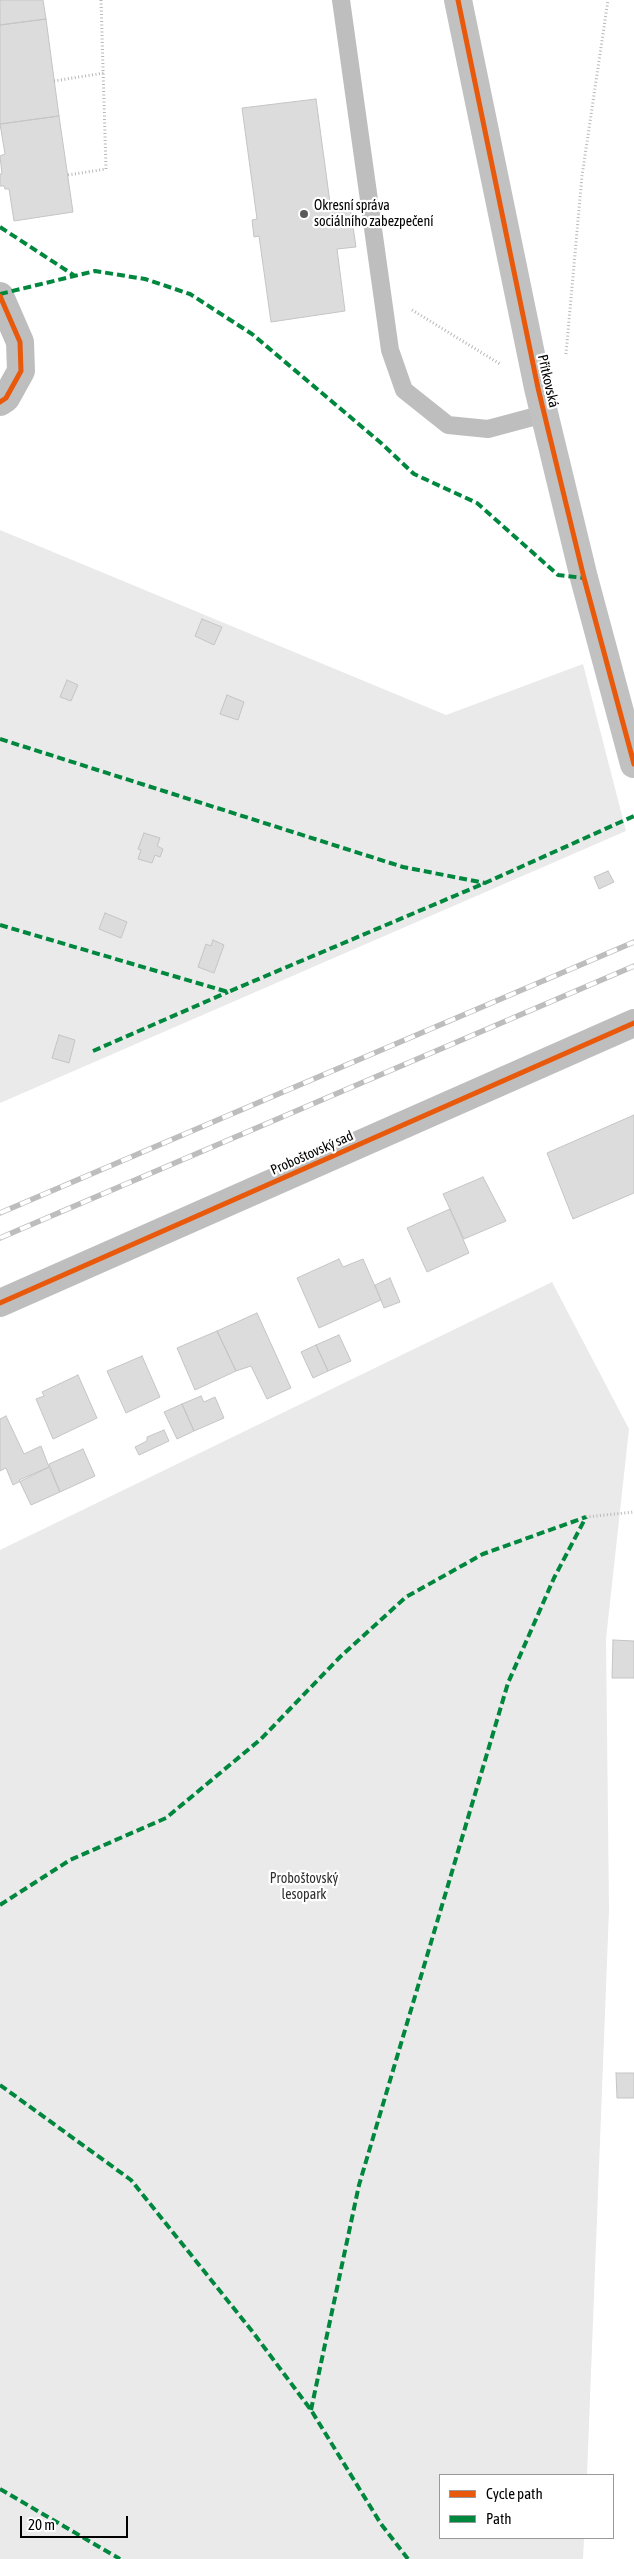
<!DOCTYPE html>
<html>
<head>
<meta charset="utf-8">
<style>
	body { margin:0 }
	#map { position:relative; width:634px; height:2559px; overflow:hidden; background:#fff; font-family:"Asap Condensed",sans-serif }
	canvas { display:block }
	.legend { position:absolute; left:439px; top:2474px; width:175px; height:65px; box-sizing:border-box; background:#fff; border:1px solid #999; margin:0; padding:6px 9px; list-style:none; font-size:15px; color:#000 }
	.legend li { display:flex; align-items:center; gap:10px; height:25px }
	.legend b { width:25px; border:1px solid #999 }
	.scale { position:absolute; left:20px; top:2516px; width:108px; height:22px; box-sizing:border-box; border:2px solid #000; border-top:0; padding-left:6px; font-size:15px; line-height:18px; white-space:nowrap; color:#000; -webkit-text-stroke:4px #fff; paint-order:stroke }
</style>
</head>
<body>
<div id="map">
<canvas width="634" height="2559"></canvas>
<ul class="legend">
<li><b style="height:6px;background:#e8590c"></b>Cycle path</li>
<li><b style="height:6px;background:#00873e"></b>Path</li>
</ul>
<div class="scale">20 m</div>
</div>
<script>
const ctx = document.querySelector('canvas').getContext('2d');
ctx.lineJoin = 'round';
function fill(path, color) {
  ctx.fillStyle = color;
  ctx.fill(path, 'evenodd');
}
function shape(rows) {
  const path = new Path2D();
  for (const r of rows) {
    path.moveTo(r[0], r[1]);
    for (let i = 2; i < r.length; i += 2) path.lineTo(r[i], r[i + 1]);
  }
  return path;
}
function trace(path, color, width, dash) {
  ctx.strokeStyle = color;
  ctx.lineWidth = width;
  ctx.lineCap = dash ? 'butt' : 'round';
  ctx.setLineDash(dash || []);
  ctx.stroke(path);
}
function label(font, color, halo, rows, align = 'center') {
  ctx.font = font + ' "Asap Condensed",sans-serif';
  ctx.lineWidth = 4.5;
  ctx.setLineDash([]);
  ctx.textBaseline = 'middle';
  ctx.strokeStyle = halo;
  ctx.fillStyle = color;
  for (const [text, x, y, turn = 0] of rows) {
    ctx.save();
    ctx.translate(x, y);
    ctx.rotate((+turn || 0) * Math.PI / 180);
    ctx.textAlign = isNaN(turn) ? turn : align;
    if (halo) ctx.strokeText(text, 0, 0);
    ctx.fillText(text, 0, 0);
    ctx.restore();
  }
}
const green = shape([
	[0,530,446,715,583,664,626,831,0,1103],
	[552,1282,629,1429,606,1639,609,1910,587,2475,440,2475,440,2538,584,2538,583,2559,0,2559,0,1550]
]);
const building = shape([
	[0,0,43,0,46,19,0,25,0,0],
	[46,19,59,116,0,124,0,25,46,19],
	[316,99,331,210,350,206,356,247,337,249,345,311,271,322,259,236,254,237,252,220,257,219,242,108,316,99],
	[59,116,73,212,14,221,9,189,5,189,4,186,0,186,0,174,2,174,0,156,5,154,0,124,59,116],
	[202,619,222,627,214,645,195,636,202,619],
	[67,680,78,685,71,701,60,697,67,680],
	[227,695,244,702,238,720,220,714,227,695],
	[144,833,160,838,157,846,163,849,160,857,155,855,152,863,138,859,141,850,138,849,144,833],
	[608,871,614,882,599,889,594,877,608,871],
	[105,913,127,922,121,938,99,929,105,913],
	[213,940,224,945,214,973,198,967,206,944,211,946,213,940],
	[59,1035,75,1040,69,1063,52,1058,59,1035],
	[634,1115,634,1193,573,1219,547,1153,634,1115],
	[483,1177,506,1221,464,1239,443,1194,483,1177],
	[450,1209,469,1253,427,1272,407,1228,450,1209],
	[339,1259,343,1267,363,1259,381,1300,319,1328,297,1278,339,1259],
	[390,1278,400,1302,384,1308,375,1285,390,1278],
	[257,1313,291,1388,267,1399,251,1366,236,1371,217,1331,257,1313],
	[217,1331,236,1371,195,1390,177,1348,217,1331],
	[339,1335,351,1361,328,1371,316,1345,339,1335],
	[316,1345,328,1371,313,1378,301,1352,316,1345],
	[142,1356,160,1397,126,1413,107,1371,142,1356],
	[78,1375,97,1418,53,1439,36,1399,44,1396,42,1392,78,1375],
	[201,1396,204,1402,215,1397,224,1418,194,1431,182,1404,201,1396],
	[182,1404,194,1431,177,1439,164,1412,182,1404],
	[6,1416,24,1454,41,1446,49,1467,13,1485,6,1468,0,1471,0,1419,6,1416],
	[164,1430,169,1441,139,1455,135,1447,147,1441,147,1437,164,1430],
	[83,1449,95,1476,60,1492,49,1464,83,1449],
	[49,1467,60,1492,31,1505,19,1480,49,1467],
	[613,1640,634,1641,634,1678,612,1678,613,1640],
	[616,2073,634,2073,634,2098,617,2098,616,2073]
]);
const path = shape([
	[54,81,104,73],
	[68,175,106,169,101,0],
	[412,310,500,364],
	[566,354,582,176,608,0],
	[586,1517,634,1512]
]);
const lane = shape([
	[341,0,390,350,404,390,448,425,488,429,544,414]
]);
const street = shape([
	[0,296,20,342,21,371,6,398,0,402],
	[0,1303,634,1023]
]);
const secondary = shape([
	[458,0,538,388,584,578,634,764]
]);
const rail = shape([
	[0,1213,634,942],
	[0,1238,634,966]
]);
const quiet = shape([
	[0,227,75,276],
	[0,294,95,271,145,279,190,294,252,334,381,443,414,474,477,503,558,575,584,578],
	[0,739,403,867,485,883],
	[0,925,228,992,485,883,634,816],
	[93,1051,228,992],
	[0,1905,70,1860,166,1818,261,1739,340,1657,406,1597,483,1554,586,1517],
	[0,2085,131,2180,252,2331,311,2410,381,2524,408,2559],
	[311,2410,359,2185,508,1683,554,1578,586,1517],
	[0,2489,120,2559]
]);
const cycleway = shape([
	[458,0,538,388,584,578,634,764],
	[0,296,20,342,21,371,6,398,0,402],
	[0,1303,634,1023]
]);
const markers = [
	[304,214,5,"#595959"]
];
const poiNames = [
	["Okresní správa",314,206],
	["sociálního zabezpečení",314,222]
];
const streetNames = [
	["Přítkovská",548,381,77],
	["Proboštovský sad",312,1153,-24]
];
const parkNames = [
	["Proboštovský",304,1879],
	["lesopark",304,1895]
];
fill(green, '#eaeaea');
fill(building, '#dcdcdc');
trace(building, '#c5c5c5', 1);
trace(path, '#b8b8b8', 3, [1, 2.5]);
trace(lane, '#bebebe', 18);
trace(street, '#bebebe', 28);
trace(secondary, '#c1c1c1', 28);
trace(rail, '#bdbdbd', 5.5);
trace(rail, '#fff', 4, [11]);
trace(quiet, '#00873e', 4, [8, 4]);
trace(cycleway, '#e8590c', 5);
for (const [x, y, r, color] of markers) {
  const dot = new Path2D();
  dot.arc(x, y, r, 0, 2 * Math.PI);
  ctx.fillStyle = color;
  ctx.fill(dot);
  trace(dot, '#fff', 2);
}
label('14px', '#000', '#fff', poiNames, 'left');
label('14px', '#000', '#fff', streetNames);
label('14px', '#2f2f2f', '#fff', parkNames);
</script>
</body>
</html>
